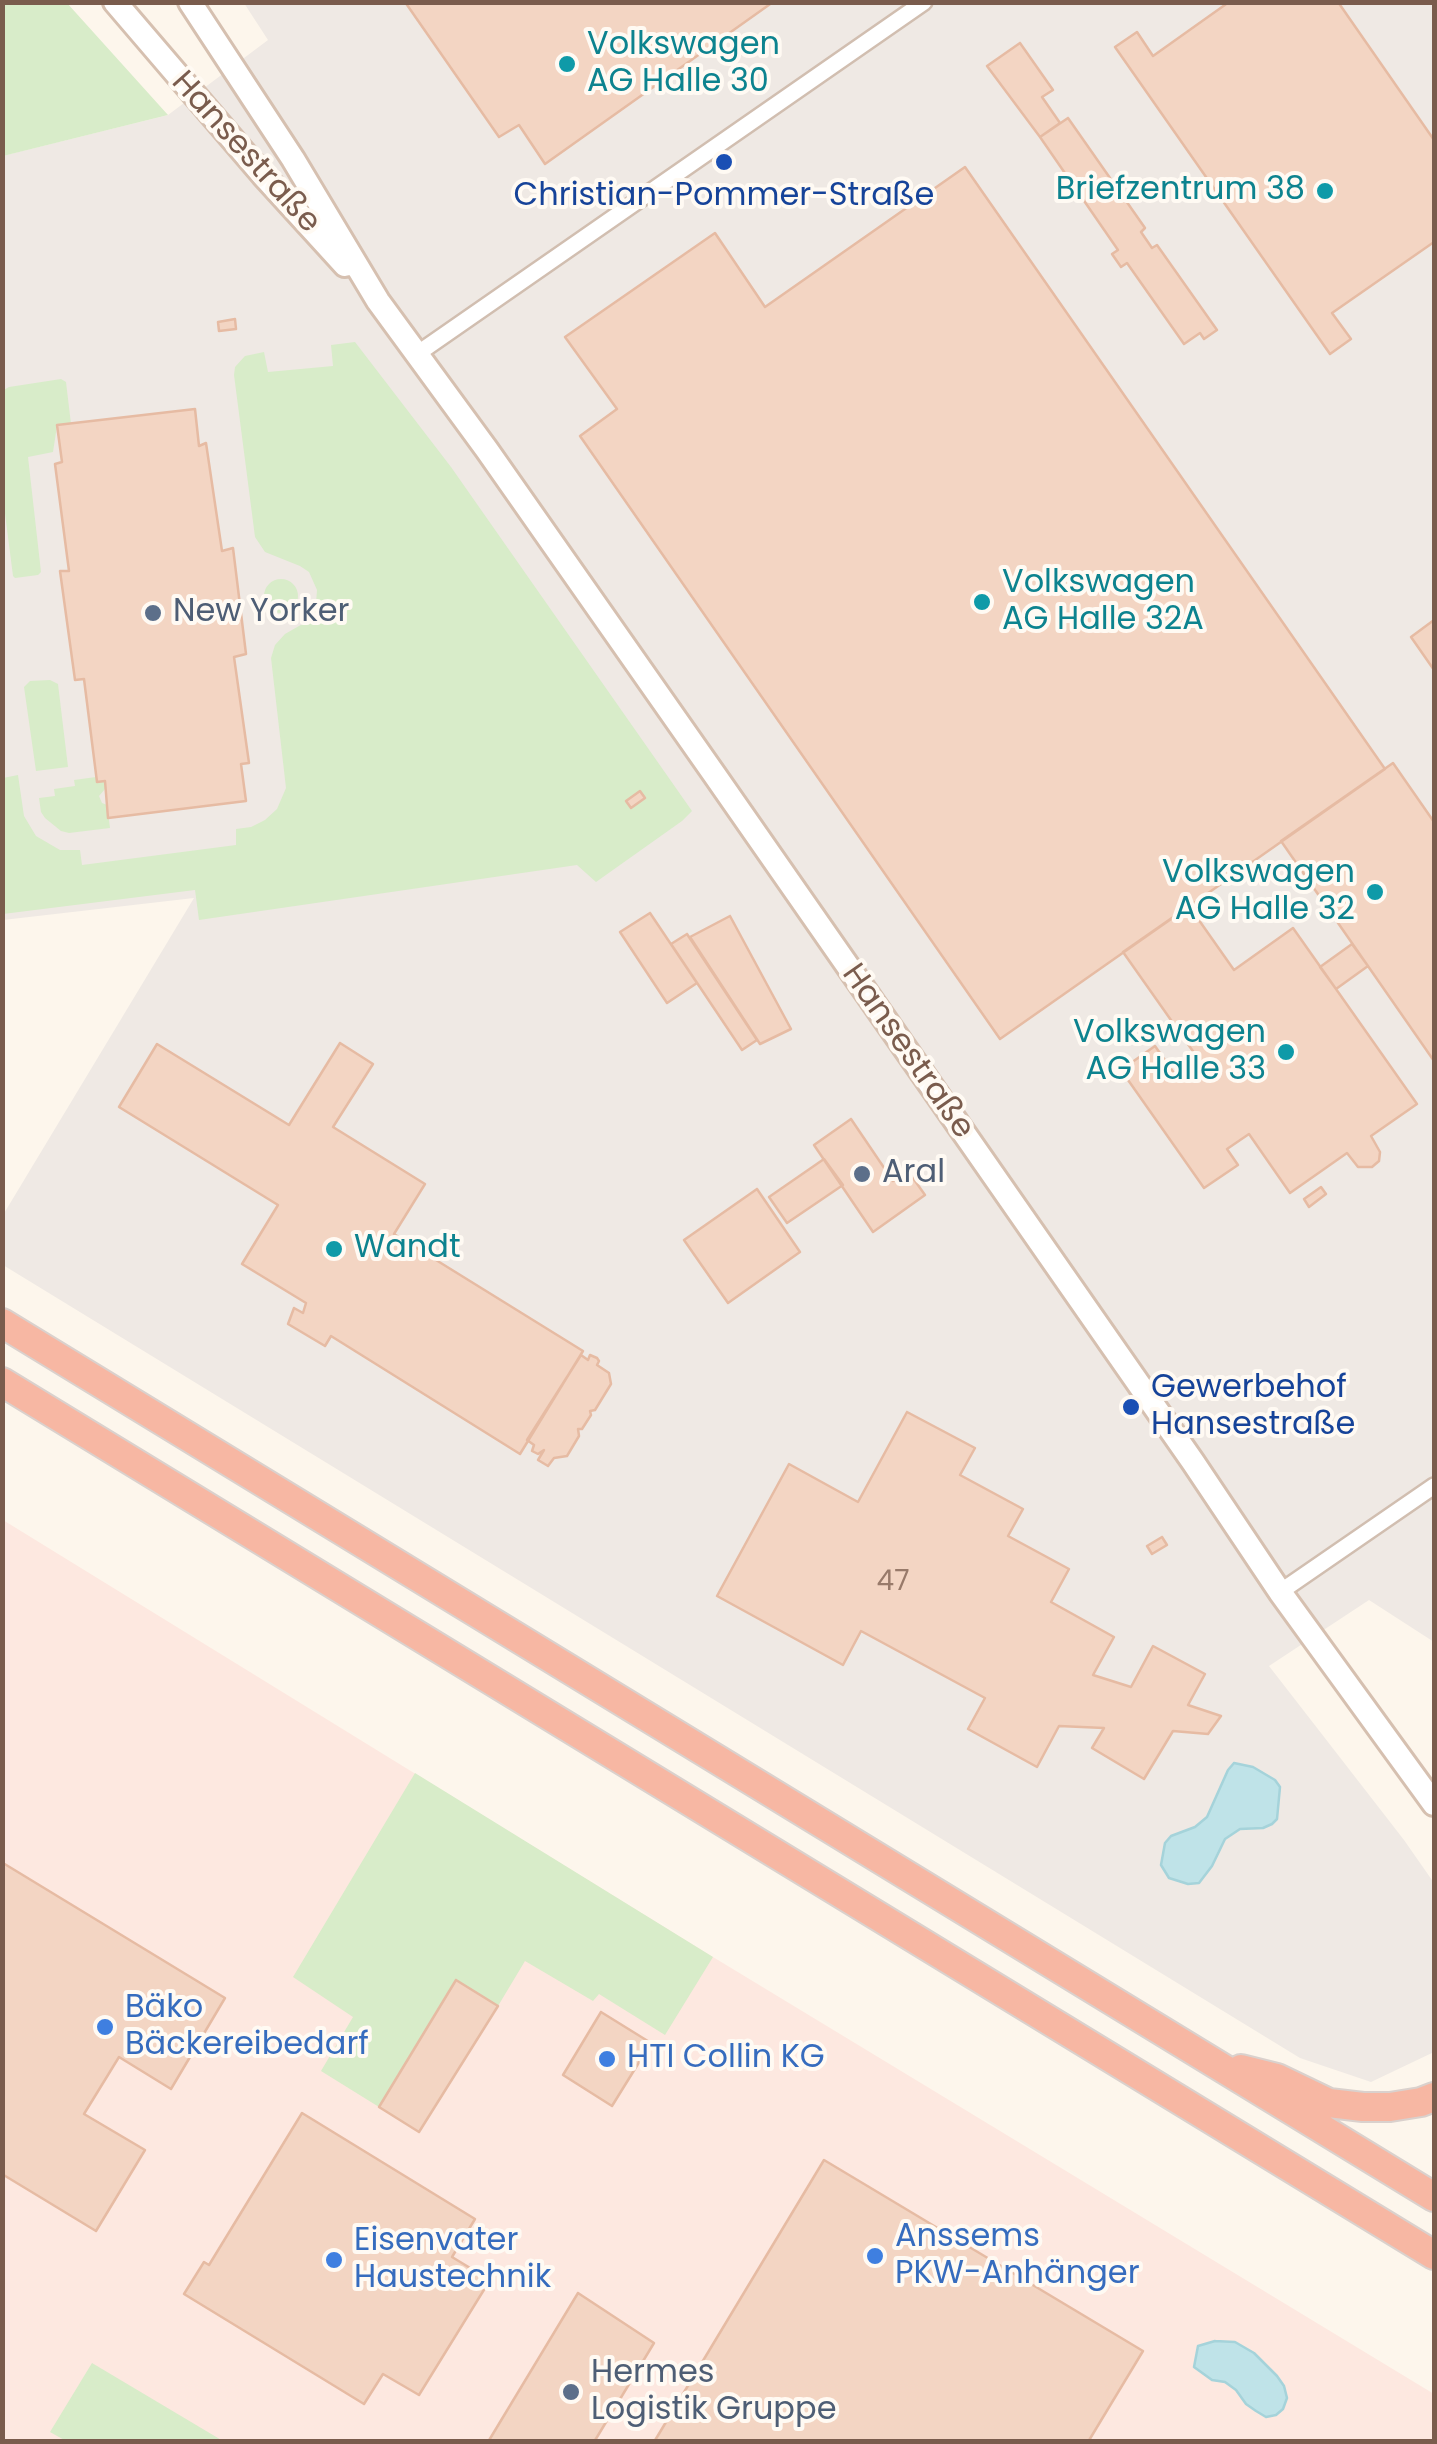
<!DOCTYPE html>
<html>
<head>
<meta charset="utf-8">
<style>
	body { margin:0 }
	#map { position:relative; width:1437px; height:2444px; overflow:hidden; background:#fdf6ec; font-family:Poppins,sans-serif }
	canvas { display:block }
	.frame { position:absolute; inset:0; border:5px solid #7a5c4d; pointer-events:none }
</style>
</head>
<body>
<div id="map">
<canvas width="1437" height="2444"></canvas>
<div class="frame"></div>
</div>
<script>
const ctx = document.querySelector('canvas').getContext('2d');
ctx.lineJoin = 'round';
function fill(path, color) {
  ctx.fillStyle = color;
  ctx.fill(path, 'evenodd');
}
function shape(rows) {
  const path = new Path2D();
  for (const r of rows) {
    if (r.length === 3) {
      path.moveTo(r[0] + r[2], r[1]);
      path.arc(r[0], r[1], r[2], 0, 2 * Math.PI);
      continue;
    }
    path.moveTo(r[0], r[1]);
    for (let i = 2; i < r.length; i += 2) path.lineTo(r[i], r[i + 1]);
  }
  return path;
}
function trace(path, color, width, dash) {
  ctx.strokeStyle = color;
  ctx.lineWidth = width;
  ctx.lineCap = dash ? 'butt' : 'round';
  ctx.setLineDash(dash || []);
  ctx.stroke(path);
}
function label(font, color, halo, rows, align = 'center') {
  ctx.font = font + ' Poppins,sans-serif';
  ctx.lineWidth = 8;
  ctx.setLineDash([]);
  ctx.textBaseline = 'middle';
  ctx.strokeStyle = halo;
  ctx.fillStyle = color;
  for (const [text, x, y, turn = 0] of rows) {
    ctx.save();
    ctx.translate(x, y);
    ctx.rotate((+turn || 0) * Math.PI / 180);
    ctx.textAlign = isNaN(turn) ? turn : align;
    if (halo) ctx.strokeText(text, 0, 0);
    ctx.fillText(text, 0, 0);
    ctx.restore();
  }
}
const commercial = shape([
	[3,1520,713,1957,1434,2394,1434,2442,3,2442]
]);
const industrial = shape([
	[244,3,1434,3,1434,1642,1369,1600,1269,1666,1404,1840,1434,1883,1434,2052,1371,2082,1300,2058,3,1265,3,1215,194,898,3,920,2,156,168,115,268,40]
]);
const green = shape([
	[2,3,67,3,168,115,3,156],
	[355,342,451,467,692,811,682,821,596,882,577,865,199,920,195,890,3,914,3,778,18,775,24,816,36,836,60,850,80,850,82,865,236,845,236,829,251,827,265,820,277,809,286,788,271,658,275,645,285,634,306,622,312,614,316,603,317,590,309,572,300,566,265,552,255,537,234,375,235,367,245,356,264,352,268,372,333,366,331,345],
	[61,379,66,382,71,424,57,426,53,452,28,457,41,572,38,575,15,578,13,576,3,498,2,391,9,387],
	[281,596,17],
	[50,680,58,684,68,767,36,771,24,687,30,681],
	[96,777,97,782,105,781,105,789,99,796,102,803,107,805,110,828,69,833,61,831,45,818,41,812,39,798,55,796,54,789,75,786,74,780],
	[415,1773,713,1957,665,2035,599,1994,593,2001,525,1961,498,2006,456,1981,379,2107,321,2071,353,2017,293,1977],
	[92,2363,223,2441,66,2441,50,2432]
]);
const water = shape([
	[1234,1763,1253,1767,1275,1780,1280,1787,1277,1819,1272,1824,1263,1828,1240,1829,1225,1839,1212,1866,1199,1883,1188,1884,1169,1878,1161,1865,1165,1843,1171,1836,1195,1827,1207,1817,1228,1770,1234,1763],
	[1215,2341,1235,2342,1254,2353,1277,2376,1284,2386,1287,2398,1283,2409,1276,2415,1266,2417,1256,2411,1246,2404,1236,2390,1225,2382,1212,2380,1194,2367,1198,2346,1215,2341]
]);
const building = shape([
	[405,2,773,2,545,164,519,125,499,137,405,2],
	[1229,2,1338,2,1434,140,1434,242,1332,313,1351,339,1330,354,1115,47,1137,32,1153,56,1229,2],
	[1020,43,1053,90,1042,97,1060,123,1040,137,987,66,1020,43],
	[1068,118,1145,228,1141,232,1152,248,1157,245,1217,330,1204,339,1200,333,1184,344,1127,263,1121,267,1112,254,1118,250,1040,137,1068,118],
	[965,167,1385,769,1000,1039,580,436,617,409,565,337,715,233,765,307,965,167],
	[235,319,236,329,219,331,218,322,235,319],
	[195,409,199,446,206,443,222,551,233,548,246,654,234,657,249,763,241,764,246,801,108,818,105,781,97,782,84,679,75,680,60,571,69,571,55,464,62,462,57,425,195,409],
	[1434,620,1434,670,1411,637,1434,620],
	[1393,763,1434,822,1434,1061,1281,841,1393,763],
	[640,791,645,798,631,808,626,801,640,791],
	[1189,906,1234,970,1293,928,1336,989,1417,1104,1371,1136,1380,1152,1379,1161,1372,1167,1358,1167,1347,1153,1290,1193,1249,1134,1227,1149,1238,1165,1204,1188,1121,1070,1155,1046,1174,1073,1197,1057,1123,952,1189,906],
	[650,913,697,983,667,1003,620,932,650,913],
	[730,916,791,1029,760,1044,690,937,730,916],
	[687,934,757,1040,742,1050,671,944,687,934],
	[1352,944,1368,966,1336,989,1320,967,1352,944],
	[340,1043,373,1064,333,1127,425,1184,394,1234,583,1351,520,1454,331,1336,325,1346,288,1324,294,1308,303,1313,306,1303,242,1264,278,1205,119,1107,157,1044,289,1125,340,1043],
	[851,1119,893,1181,908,1171,925,1195,873,1232,814,1145,851,1119],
	[824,1159,843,1185,787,1223,769,1197,824,1159],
	[1321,1187,1326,1194,1309,1207,1304,1199,1321,1187],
	[757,1189,800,1252,728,1303,684,1240,757,1189],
	[581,1355,588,1360,590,1355,597,1358,599,1361,597,1365,609,1373,611,1384,595,1410,590,1411,591,1415,582,1429,578,1429,579,1436,567,1456,554,1458,548,1466,538,1460,544,1450,538,1454,532,1451,534,1445,527,1440,581,1355],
	[907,1412,975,1448,960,1475,1023,1509,1008,1536,1069,1569,1051,1602,1114,1637,1093,1675,1131,1687,1153,1646,1205,1674,1188,1705,1221,1716,1208,1734,1173,1731,1144,1779,1092,1748,1104,1728,1059,1726,1037,1767,968,1729,985,1698,861,1631,843,1665,717,1596,789,1464,858,1502,907,1412],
	[1162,1537,1167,1545,1152,1554,1147,1546,1162,1537],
	[3,1863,225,1998,171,2089,119,2057,84,2114,145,2150,96,2231,2,2174,3,1863],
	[456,1980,498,2006,419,2132,379,2107,456,1980],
	[601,2012,651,2043,612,2106,563,2075,601,2012],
	[302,2113,475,2219,452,2257,490,2280,419,2395,383,2374,364,2404,184,2294,204,2262,209,2265,302,2113],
	[824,2160,1143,2351,1088,2442,654,2442,824,2160],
	[578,2293,654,2343,594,2442,488,2442,578,2293]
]);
const minor = shape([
	[417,354,924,2],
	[1280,1592,1434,1486]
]);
const secondary = shape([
	[115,2,263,175,345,265],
	[190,2,293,159,378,301,487,450,714,774,1193,1462,1280,1592,1434,1804]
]);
const motorway = shape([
	[2,1323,1434,2197],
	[2,1382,1434,2255],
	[1241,2069,1277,2078,1329,2103,1363,2107,1390,2107,1421,2102,1434,2097]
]);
const markers = [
	[567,64,10,"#0f9aa8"],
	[724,162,10,"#1a4fb4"],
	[1325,191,10,"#0f9aa8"],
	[982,602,10,"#0f9aa8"],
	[153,613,10,"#5c6f8a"],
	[1375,892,10,"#0f9aa8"],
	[1286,1052,10,"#0f9aa8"],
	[862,1174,10,"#5c6f8a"],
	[334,1249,10,"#0f9aa8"],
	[1131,1407,10,"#1a4fb4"],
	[105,2027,10,"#3f7fe0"],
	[607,2059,10,"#3f7fe0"],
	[875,2256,10,"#3f7fe0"],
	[334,2260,10,"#3f7fe0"],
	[571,2392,10,"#5c6f8a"]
];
const numberNames = [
	["47",893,1583]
];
const cultureNames = [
	["Volkswagen",587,46],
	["AG Halle 30",587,83],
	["Briefzentrum 38",1305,191,"right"],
	["Volkswagen",1002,584],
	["AG Halle 32A",1002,621],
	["Volkswagen",1355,874,"right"],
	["AG Halle 32",1355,911,"right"],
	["Volkswagen",1266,1034,"right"],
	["AG Halle 33",1266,1071,"right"],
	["Wandt",354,1249]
];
const streetNames = [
	["Hansestraße",245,153,48],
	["Hansestraße",907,1052,55]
];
const transitNames = [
	["Christian-Pommer-Straße",724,197],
	["Gewerbehof",1151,1389,"left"],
	["Hansestraße",1151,1426,"left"]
];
const serviceNames = [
	["New Yorker",173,613],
	["Aral",882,1174],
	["Hermes",591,2374],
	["Logistik Gruppe",591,2411]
];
const shopNames = [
	["Bäko",125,2009],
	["Bäckereibedarf",125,2046],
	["HTI Collin KG",627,2059],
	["Anssems",895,2238],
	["PKW-Anhänger",895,2275],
	["Eisenvater",354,2242],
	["Haustechnik",354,2279]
];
fill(commercial, '#fde8e0');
fill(industrial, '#efe9e4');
fill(green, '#d8ecc9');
fill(water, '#bfe3e8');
trace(water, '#a5d3da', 2.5);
fill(building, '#f3d5c3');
trace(building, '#e6bba3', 2.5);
trace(minor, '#d1beb0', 20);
trace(secondary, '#d6c0b0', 28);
trace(motorway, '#dad1cd', 32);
trace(minor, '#fff', 15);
trace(secondary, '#fff', 22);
trace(motorway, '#f7b7a3', 28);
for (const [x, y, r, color] of markers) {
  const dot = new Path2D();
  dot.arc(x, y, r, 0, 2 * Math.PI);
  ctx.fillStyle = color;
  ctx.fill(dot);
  trace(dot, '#fffaf3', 4);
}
label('28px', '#987a6a', null, numberNames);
label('32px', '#0d838f', '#fffaf3', cultureNames, 'left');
label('32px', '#7a5c4d', '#fffaf3', streetNames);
label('32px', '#164399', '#fffaf3', transitNames);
label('32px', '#4e5e75', '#fffaf3', serviceNames, 'left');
label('32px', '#366cbe', '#fffaf3', shopNames, 'left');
</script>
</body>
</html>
